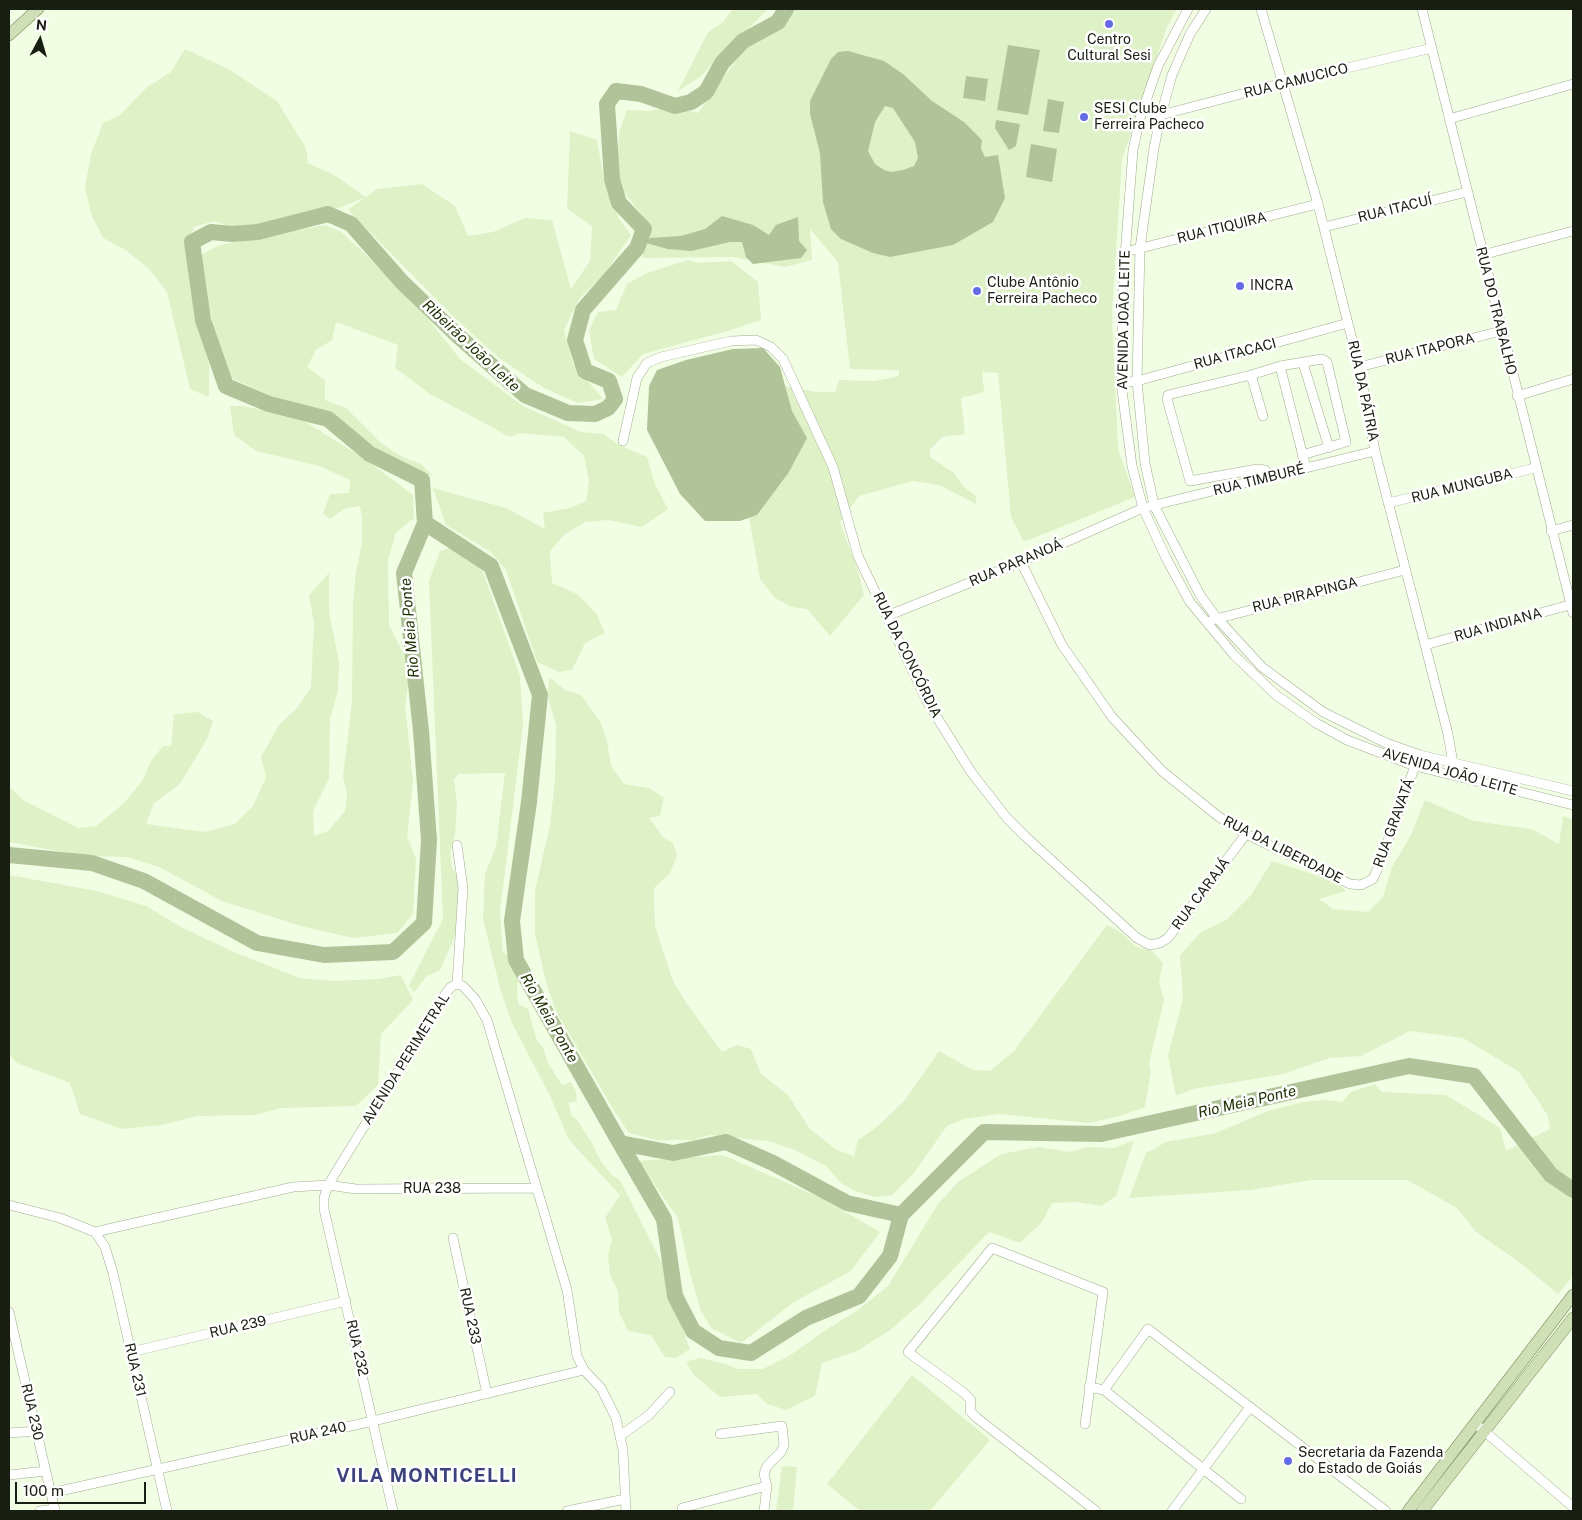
<!DOCTYPE html>
<html>
<head>
<meta charset="utf-8">
<style>
	body { margin:0 }
	#map { position:relative; width:1582px; height:1520px; overflow:hidden; background:#f2fee4; font-family:"Public Sans",sans-serif }
	canvas { display:block }
	.frame { position:absolute; inset:0; border:10px solid #191e13; pointer-events:none }
	.north { position:absolute; left:15px; top:15px; width:50px; height:50px; -webkit-text-stroke:4px #fff; paint-order:stroke; rotate:6deg; font-size:14px; font-weight:700; line-height:20px; text-align:center; color:#191e13 }
	.north::after { content:''; display:block; margin:auto; width:18px; height:22px; background:#191e13; clip-path:polygon(50% 0,100% 100%,50% 72%,0 100%) }
	.scale { position:absolute; left:15px; top:1482px; width:131px; height:22px; box-sizing:border-box; border:2px solid #191e13; border-top:0; padding-left:6px; font-size:15px; line-height:18px; white-space:nowrap; color:#191e13; -webkit-text-stroke:4px #fff; paint-order:stroke }
</style>
</head>
<body>
<div id="map">
<canvas width="1582" height="1520"></canvas>
<div class="frame"></div>
<div class="north">N</div>
<div class="scale">100 m</div>
</div>
<script>
const ctx = document.querySelector('canvas').getContext('2d');
ctx.lineJoin = 'round';
function fill(path, color) {
  ctx.fillStyle = color;
  ctx.fill(path, 'evenodd');
}
function shape(rows) {
  const path = new Path2D();
  for (const r of rows) {
    path.moveTo(r[0], r[1]);
    for (let i = 2; i < r.length; i += 2) path.lineTo(r[i], r[i + 1]);
  }
  return path;
}
function trace(path, color, width, dash) {
  ctx.strokeStyle = color;
  ctx.lineWidth = width;
  ctx.lineCap = dash ? 'butt' : 'round';
  ctx.setLineDash(dash || []);
  ctx.stroke(path);
}
function label(font, color, halo, rows, align = 'center') {
  ctx.font = font + ' "Public Sans",sans-serif';
  ctx.lineWidth = 5;
  ctx.setLineDash([]);
  ctx.textBaseline = 'middle';
  ctx.strokeStyle = halo;
  ctx.fillStyle = color;
  for (const [text, x, y, turn = 0] of rows) {
    ctx.save();
    ctx.translate(x, y);
    ctx.rotate((+turn || 0) * Math.PI / 180);
    ctx.textAlign = isNaN(turn) ? turn : align;
    if (halo) ctx.strokeText(text, 0, 0);
    ctx.fillText(text, 0, 0);
    ctx.restore();
  }
}
const green = shape([
	[733,9,768,9,700,77,678,91,708,32,723,22],
	[791,9,1177,9,1167,27,1122,160,1112,314,1118,449,1135,497,1024,542,1011,517,998,373,982,372,984,392,961,398,965,434,942,437,930,450,930,457,954,473,964,487,976,496,976,504,939,485,913,481,859,496,840,522,859,574,864,595,830,636,807,609,792,607,775,598,760,579,749,517,807,438,792,411,785,386,816,392,835,392,839,380,875,381,899,376,899,370,850,369,838,262,810,229,812,260,785,267,733,257,643,258,641,214,625,193,616,164,620,130,627,110,650,111,675,106,698,113,749,42,787,19],
	[185,49,230,70,277,101,306,148,308,163,334,175,366,197,377,189,422,184,455,206,468,236,493,232,525,218,552,220,571,289,590,261,592,226,567,209,570,131,597,140,604,180,619,219,631,235,605,273,579,299,564,330,573,364,603,399,578,403,544,388,499,358,454,317,348,210,364,198,339,208,313,211,262,226,234,228,214,221,194,227,187,242,188,269,201,335,209,363,209,397,190,389,167,292,149,269,126,250,103,238,91,214,85,187,91,154,103,123,120,115,147,87,171,72],
	[325,225,341,232,373,261,429,320,460,359,523,406,581,432,603,434,619,445,647,457,655,484,668,509,642,527,608,520,585,522,565,534,550,551,552,583,577,594,596,613,605,633,585,643,572,670,559,672,537,662,506,570,491,552,446,525,433,488,506,508,545,529,543,513,570,508,586,501,589,481,584,456,564,437,520,433,510,437,430,394,395,368,398,345,336,322,332,340,316,350,307,367,325,380,325,400,346,408,381,443,401,456,421,464,434,477,390,458,336,418,289,404,229,377,194,258,220,245],
	[688,260,698,263,731,261,758,282,761,320,731,330,643,354,622,377,594,359,589,330,598,312,616,310,627,284,647,273],
	[230,406,244,406,301,419,365,459,413,495,414,518,396,533,388,560,389,625,405,656,409,679,405,705,413,781,407,837,416,859,413,914,397,933,353,938,301,926,222,901,159,867,127,857,85,856,9,842,9,786,23,800,79,828,96,826,124,803,142,781,151,761,163,746,171,746,174,714,198,712,213,721,207,739,180,784,154,803,146,824,205,832,235,824,253,806,266,777,261,757,279,725,298,707,311,687,314,623,309,595,329,573,329,612,339,662,338,691,330,718,329,779,313,811,314,836,328,831,345,811,347,795,343,776,352,702,353,602,356,572,362,543,362,518,360,506,344,509,330,519,323,513,330,494,349,493,350,480,319,466,256,451,234,435],
	[460,545,482,569,520,676,523,725,500,912,503,953,510,956,521,969,517,987,518,1004,528,1009,537,1041,543,1047,548,1063,562,1085,571,1082,576,1092,577,1101,569,1103,571,1115,577,1120,592,1143,601,1162,613,1176,620,1180,663,1265,671,1297,690,1349,676,1358,665,1357,651,1335,628,1331,619,1312,618,1292,610,1275,608,1255,612,1239,605,1218,620,1195,569,1140,550,1096,512,1023,501,992,483,919,485,874,496,847,505,773,459,774,454,779,457,806,455,836,450,853,452,867,459,882,459,927,440,970,427,976,414,992,409,985,443,919,429,581,440,551],
	[549,677,565,690,581,695,601,723,607,741,611,766,624,784,649,788,664,798,660,816,649,818,664,838,673,843,677,856,670,873,654,888,655,926,673,981,687,1004,722,1052,737,1045,751,1049,761,1074,788,1095,810,1129,837,1150,854,1156,858,1140,878,1126,905,1100,939,1051,973,1070,990,1071,1014,1051,1107,925,1122,933,1136,947,1151,950,1163,963,1159,982,1164,1000,1149,1064,1151,1070,1145,1107,1120,1116,1089,1123,999,1114,964,1119,947,1126,913,1174,892,1195,875,1197,855,1191,841,1183,826,1166,795,1150,768,1141,709,1135,694,1140,657,1140,629,1133,613,1109,556,1011,546,982,535,934,535,891,550,825,555,780,556,725,548,697],
	[1425,800,1474,821,1532,829,1559,844,1563,816,1573,819,1573,1276,1558,1294,1523,1265,1476,1232,1457,1208,1407,1180,1312,1180,1250,1190,1129,1198,1146,1153,1166,1142,1216,1133,1268,1111,1303,1102,1324,1100,1342,1102,1351,1092,1375,1084,1382,1092,1446,1095,1500,1128,1506,1151,1550,1129,1548,1116,1519,1072,1463,1038,1410,1031,1361,1056,1329,1058,1284,1074,1193,1089,1176,1096,1168,1056,1183,998,1180,955,1201,932,1226,920,1251,895,1272,861,1335,881,1346,891,1319,899,1333,909,1368,912,1383,897,1392,867,1411,835],
	[9,875,97,891,146,906,183,928,236,953,300,978,332,981,378,979,401,975,413,1000,381,1034,378,1085,356,1106,281,1108,255,1115,197,1116,162,1125,121,1129,80,1114,70,1083,17,1063,9,1055],
	[1134,1140,1116,1196,1101,1206,1078,1202,1052,1203,1042,1222,1020,1243,989,1232,918,1306,890,1330,857,1351,822,1363,815,1396,786,1410,767,1404,757,1394,720,1397,693,1374,686,1362,700,1358,723,1363,738,1369,763,1369,789,1356,824,1331,858,1310,888,1286,938,1204,958,1182,1001,1154,1039,1147,1069,1152,1089,1147,1114,1148],
	[723,1155,821,1198,880,1232,851,1271,794,1302,741,1343,711,1328,701,1311,690,1274,678,1218,638,1161],
	[912,1375,990,1440,930,1511,860,1511,827,1484],
	[782,1466,797,1467,793,1511,776,1511]
]);
const water = shape([
	[1008,45,1040,50,1028,115,997,110],
	[848,51,884,61,903,74,932,101,964,122,982,140,981,149,985,157,998,155,1005,198,993,222,953,245,890,257,873,253,841,239,831,229,823,202,820,153,810,114,810,101,831,59,838,52],
	[885,106,893,108,915,142,918,158,914,166,903,170,891,172,884,170,875,164,868,151,875,122],
	[966,76,988,79,985,101,963,98],
	[1048,99,1064,102,1059,133,1043,131],
	[996,120,1020,124,1016,146,1009,150,995,128],
	[1031,144,1057,149,1052,182,1026,177],
	[722,216,753,225,769,235,776,225,798,217,799,241,807,250,801,258,753,264,746,257,742,242,730,242,691,251,668,249,646,243,650,238,681,236,705,229],
	[763,348,780,367,792,411,807,438,789,472,757,515,740,521,705,521,680,494,647,430,649,386,657,370,686,360,733,349]
]);
const river = shape([
	[425,523,491,566,540,695,529,802,512,921,516,960,620,1143,673,1153,726,1142,773,1163,847,1203,901,1215,984,1132,1101,1134,1409,1066,1474,1076,1551,1175,1573,1190],
	[9,855,92,863,144,881,257,943,324,955,393,952,424,923,429,840,421,731,404,573,425,523,422,480,370,454,328,419,269,404,226,386,203,320,192,242,211,232,232,234,258,232,328,214,351,224,402,282,457,335,525,395,568,413,595,414,608,408,615,399,609,381,585,371,575,340,583,310,637,248,644,229,619,203,612,179,607,104,616,91,641,94,675,106,691,102,706,92,722,63,743,41,778,22,786,9],
	[620,1143,664,1219,675,1296,693,1331,719,1348,751,1353,806,1318,859,1296,890,1256,901,1215]
]);
const minor = shape([
	[1188,9,1158,66,1140,118,1133,150,1123,282,1121,383,1132,466,1143,508,1166,558,1190,602,1234,655,1276,695,1316,723,1347,740,1415,766,1573,805],
	[1206,9,1190,34,1172,75,1161,115,1154,148,1140,248,1137,381,1145,463,1154,505,1200,595,1216,617,1262,667,1323,712,1386,743,1420,755,1573,791],
	[1261,9,1318,204,1359,367,1375,451,1448,734,1453,763,1450,775],
	[1422,9,1573,613],
	[1161,115,1283,83,1432,48],
	[1449,119,1573,84],
	[1324,227,1467,192],
	[1125,252,1318,204],
	[1482,255,1573,231],
	[1303,363,1329,448],
	[1280,366,1322,359,1327,362,1346,442,1302,455],
	[1359,367,1501,331],
	[1251,375,1263,416],
	[1121,383,1137,381,1348,323],
	[1517,396,1573,379],
	[623,441,637,378,647,363,661,357,731,341,756,340,771,347,783,359,833,467,858,556,928,703,971,772,1007,818,1026,837,1137,938,1150,945,1160,943,1168,938,1246,834],
	[1266,478,1265,470,1257,469,1190,481,1167,399,1168,395,1251,375,1280,366,1306,468],
	[1388,503,1535,468],
	[1551,531,1573,525],
	[1021,562,1062,645,1112,717,1162,771,1219,817,1246,834,1350,884,1361,885,1373,879,1380,863,1415,766],
	[887,616,1021,562,1143,508,1375,451],
	[1212,620,1405,570],
	[1425,645,1573,604],
	[457,845,463,888,457,984],
	[9,1205,60,1218,95,1232,293,1187,328,1185,446,993,451,987,457,984,463,986,475,999,487,1020,567,1290,577,1356,584,1370,601,1388,616,1418,623,1450,626,1511],
	[95,1232,105,1247,113,1273,167,1511],
	[453,1238,487,1394],
	[9,1312,55,1511],
	[131,1352,346,1301],
	[1089,1387,1104,1390,1241,1499],
	[1104,1390,1148,1329,1386,1511],
	[1085,1424,1103,1292,992,1248,908,1352,964,1393,971,1400,970,1411,977,1418,1096,1511],
	[1476,1424,1573,1507],
	[9,1433,37,1431],
	[720,1434,782,1426,784,1445,781,1452,767,1466,764,1474,767,1486,764,1511],
	[620,1436,649,1415,670,1392],
	[9,1475,46,1471],
	[51,1493,373,1421,584,1370],
	[682,1508,767,1486],
	[40,1511,55,1509],
	[393,1511,324,1209,324,1198,328,1185,356,1189,537,1188],
	[567,1511,625,1499],
	[1172,1511,1250,1407]
]);
const major = shape([
	[9,35,38,9],
	[1408,1511,1573,1295],
	[1422,1511,1573,1318]
]);
const markers = [
	[1109,24,5,"#656be4"],
	[1084,117,5,"#656be4"],
	[1240,286,5,"#656be4"],
	[977,291,5,"#656be4"],
	[1288,1461,5,"#656be4"]
];
const poiNames = [
	["Centro",1109,40,"center"],
	["Cultural Sesi",1109,56,"center"],
	["SESI Clube",1094,109],
	["Ferreira Pacheco",1094,125],
	["Clube Antônio",987,283],
	["Ferreira Pacheco",987,299],
	["INCRA",1250,286],
	["Secretaria da Fazenda",1298,1453],
	["do Estado de Goiás",1298,1469]
];
const streetNames = [
	["RUA CAMUCICO",1296,81,-14],
	["RUA ITACUÍ",1395,209,-14],
	["RUA ITIQUIRA",1222,228,-14],
	["RUA DO TRABALHO",1496,311,76],
	["AVENIDA JOÃO LEITE",1124,320,-89],
	["RUA ITAPORA",1430,349,-14],
	["RUA ITACACI",1235,354,-15],
	["RUA DA PÁTRIA",1363,391,78],
	["RUA TIMBURÉ",1259,480,-14],
	["RUA MUNGUBA",1462,486,-14],
	["RUA PARANOÁ",1016,563,-23],
	["RUA PIRAPINGA",1305,595,-14],
	["RUA INDIANA",1498,625,-16],
	["RUA DA CONCÓRDIA",907,655,64],
	["AVENIDA JOÃO LEITE",1450,772,16],
	["RUA GRAVATÁ",1394,823,-70],
	["RUA DA LIBERDADE",1283,850,27],
	["RUA CARAJÁ",1201,894,-53],
	["AVENIDA PERIMETRAL",406,1059,-58],
	["RUA 238",432,1189],
	["RUA 233",470,1316,78],
	["RUA 239",238,1327,-13],
	["RUA 232",357,1348,77],
	["RUA 231",135,1370,77],
	["RUA 230",32,1412,77],
	["RUA 240",318,1433,-13]
];
const waterNames = [
	["Ribeirão João Leite",471,346,43],
	["Rio Meia Ponte",410,628,-95],
	["Rio Meia Ponte",549,1018,60],
	["Rio Meia Ponte",1247,1102,-13]
];
const districtNames = [
	["VILA MONTICELLI",427,1476]
];
fill(green, '#def1c7');
fill(water, '#b0c399');
trace(river, '#b0c399', 16);
trace(minor, '#9fad8e', 10);
trace(major, '#7a8f5e', 12);
trace(minor, '#fff', 9);
trace(major, '#cfe0b6', 11);
for (const [x, y, r, color] of markers) {
  const dot = new Path2D();
  dot.arc(x, y, r, 0, 2 * Math.PI);
  ctx.fillStyle = color;
  ctx.fill(dot);
  trace(dot, '#fff', 2);
}
label('14px', '#191e13', '#fff', poiNames, 'left');
label('14px', '#191e13', '#fff', streetNames);
label('italic 15px', '#202f00', '#fff', waterNames);
ctx.letterSpacing = '1px';
label('bold 19px', '#3c427e', '#fff', districtNames);
ctx.letterSpacing = '0px';
</script>
</body>
</html>
